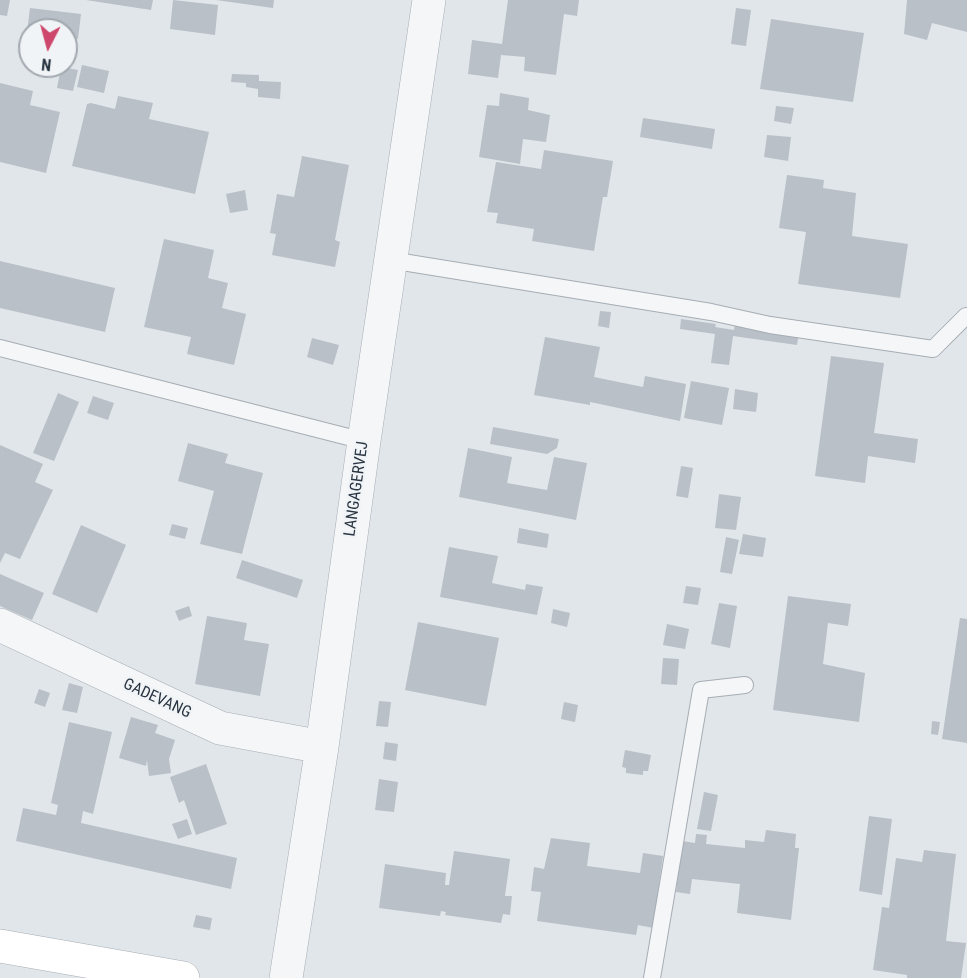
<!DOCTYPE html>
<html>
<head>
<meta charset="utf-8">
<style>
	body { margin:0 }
	#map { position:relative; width:967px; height:978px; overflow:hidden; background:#e1e6ea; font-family:"Roboto Condensed",sans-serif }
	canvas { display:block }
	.north { position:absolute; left:18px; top:18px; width:60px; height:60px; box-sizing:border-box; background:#f1f4f7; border:2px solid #a1a8af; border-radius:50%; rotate:186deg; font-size:16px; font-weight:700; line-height:24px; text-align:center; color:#2a3542 }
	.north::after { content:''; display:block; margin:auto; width:21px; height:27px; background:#ce476c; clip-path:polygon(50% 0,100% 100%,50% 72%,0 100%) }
</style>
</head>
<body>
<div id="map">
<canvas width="967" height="978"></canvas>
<div class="north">N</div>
</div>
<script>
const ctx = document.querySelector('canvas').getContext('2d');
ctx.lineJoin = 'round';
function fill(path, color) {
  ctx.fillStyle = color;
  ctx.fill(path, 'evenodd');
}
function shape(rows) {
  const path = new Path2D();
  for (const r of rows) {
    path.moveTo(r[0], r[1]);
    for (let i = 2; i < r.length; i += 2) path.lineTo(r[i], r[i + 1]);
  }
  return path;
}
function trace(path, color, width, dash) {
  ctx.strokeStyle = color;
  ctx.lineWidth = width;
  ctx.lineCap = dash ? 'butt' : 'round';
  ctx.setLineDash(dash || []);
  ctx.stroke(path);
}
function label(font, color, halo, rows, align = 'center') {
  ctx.font = font + ' "Roboto Condensed",sans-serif';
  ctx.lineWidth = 5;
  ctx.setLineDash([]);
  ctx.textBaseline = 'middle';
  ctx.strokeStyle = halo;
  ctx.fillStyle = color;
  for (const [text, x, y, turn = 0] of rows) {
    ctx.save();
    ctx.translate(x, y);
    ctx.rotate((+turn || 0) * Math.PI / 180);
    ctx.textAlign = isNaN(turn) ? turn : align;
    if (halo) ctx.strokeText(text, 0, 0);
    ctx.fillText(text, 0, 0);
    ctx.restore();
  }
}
const building = shape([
	[0,0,10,0,7,16,0,15],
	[86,0,153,0,151,10],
	[173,0,218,5,215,35,170,29],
	[216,0,274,0,273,8],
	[508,0,579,0,577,16,564,14,556,75,524,71,525,57,501,55,498,78,468,74,472,40,502,44],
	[907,0,967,0,967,32,932,23,927,40,904,34],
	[30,8,81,14,78,39,66,37,66,30,27,32],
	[736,8,751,10,746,46,731,44],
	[771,19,864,33,853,102,760,89],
	[82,65,109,71,104,93,77,87],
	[61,67,78,70,73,91,57,88],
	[232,74,259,75,259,81,281,82,280,99,258,97,258,89,246,87,246,83,231,82],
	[0,83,33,91,30,105,60,112,46,173,0,162],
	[500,93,529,98,528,110,550,115,546,142,523,139,520,164,479,157,487,105,499,106],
	[118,96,153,103,149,119,209,132,195,194,72,166,87,104,91,103,115,109],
	[776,106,794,108,791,124,774,121],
	[643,118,715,129,712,149,640,137],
	[767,135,791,137,788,161,764,157],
	[544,150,613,161,607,197,603,197,594,251,532,241,534,229,496,223,498,213,487,212,496,162,541,169],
	[302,156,349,165,335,240,340,242,335,267,272,255,276,234,270,233,277,194,294,197],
	[787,175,824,180,823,188,856,193,852,236,908,244,900,298,798,284,806,232,779,228],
	[245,190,248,210,230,213,226,194],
	[164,239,214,250,208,278,228,283,222,308,246,314,234,365,187,354,191,337,144,327],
	[0,261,115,288,105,332,0,308],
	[600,311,611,312,609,328,598,326],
	[681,319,716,324,715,327,734,330,735,324,799,333,797,345,733,336,729,365,711,363,715,334,680,329],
	[545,337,600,347,594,377,643,387,645,376,686,384,680,421,590,402,590,405,534,395],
	[312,338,339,345,333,365,307,357],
	[831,356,884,363,874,433,918,439,915,463,868,456,865,483,815,476],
	[691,381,729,388,722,425,684,418],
	[735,389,758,393,756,412,733,409],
	[58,393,79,402,54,461,33,453],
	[93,396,114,403,108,420,87,413],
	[493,427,559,439,557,448,547,454,490,444],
	[188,443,228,454,225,463,263,473,242,554,200,544,214,491,178,481],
	[0,445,43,464,35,482,53,490,20,559,5,553,0,563],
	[468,448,512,457,507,483,547,490,554,457,587,463,576,520,459,497],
	[681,466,693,468,688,498,676,496],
	[719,494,741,497,736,530,715,528],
	[172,524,188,528,185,539,169,535],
	[81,525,126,545,97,613,52,594],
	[519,528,549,534,547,548,517,543],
	[743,534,766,538,763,557,739,554],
	[726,537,739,540,732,574,720,572],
	[449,547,498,556,492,583,525,590,526,584,543,587,537,615,440,597],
	[242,560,303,580,297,598,236,578],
	[0,574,44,593,32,620,0,606],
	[686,586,701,588,698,605,683,603],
	[788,596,851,604,848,626,828,623,823,664,865,673,859,722,773,710],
	[719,603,737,606,730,648,711,644],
	[189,606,192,616,179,621,175,611],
	[553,609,570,613,567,627,551,623],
	[207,616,247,623,244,640,269,644,260,696,195,684],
	[960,618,967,619,967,743,942,739],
	[418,622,499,638,486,706,405,690],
	[667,624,689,629,685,649,663,645],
	[663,658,679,659,677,685,661,684],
	[69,683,83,687,77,713,62,710],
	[39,689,50,693,45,707,34,703],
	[379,701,391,702,388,727,376,726],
	[564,702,578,705,575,722,561,719],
	[131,717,158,725,155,733,175,740,169,759,171,773,149,776,147,760,146,766,119,758],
	[932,721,940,722,938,735,931,734],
	[69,722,112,732,93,814,83,811,81,823,237,858,231,889,16,841,23,808,56,815,58,805,51,803],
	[385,742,398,744,396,761,383,759],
	[625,750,651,755,648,771,643,771,643,775,626,773,626,768,622,767],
	[206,764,227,824,196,835,184,800,179,803,170,777],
	[379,779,398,782,394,812,375,810],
	[704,792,718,795,711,831,697,829],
	[869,816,892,819,882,895,859,891],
	[187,819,192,834,178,839,172,824],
	[766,830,796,834,795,848,799,848,791,920,737,913,740,884,692,879,690,894,676,892,682,841,695,843,696,834,707,835,706,844,745,848,745,840,764,842],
	[551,838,590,843,587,866,640,873,643,853,663,856,653,928,638,925,636,935,537,921,541,892,531,891,534,867,544,869],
	[924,850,956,854,946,941,966,943,961,978,907,978,907,975,873,970,882,907,889,908,896,858,922,862],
	[454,851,510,859,505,896,512,896,510,915,503,914,501,923,445,915,446,912,441,911,440,916,379,908,385,864,446,873,445,885,449,885],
	[196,915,212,918,210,930,193,927]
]);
const lane = shape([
	[390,260,711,312,770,325,933,349,966,316],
	[0,348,364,441],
	[652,978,701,690,745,685]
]);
const street = shape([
	[0,625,220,728,322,747],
	[286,978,322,747,364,441,429,0]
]);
const secondary = shape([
	[0,946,183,978]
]);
const streetNames = [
	["LANGAGERVEJ",357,489,-82],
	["GADEVANG",157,699,25]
];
fill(building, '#b9c0c7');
trace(lane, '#a6adb4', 18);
trace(street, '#a6adb4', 34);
trace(secondary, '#a6adb4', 34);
trace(lane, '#f4f6f8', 16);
trace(street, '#f4f6f8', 33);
trace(secondary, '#fff', 33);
label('16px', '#2a3542', '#f1f4f7', streetNames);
</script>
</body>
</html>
